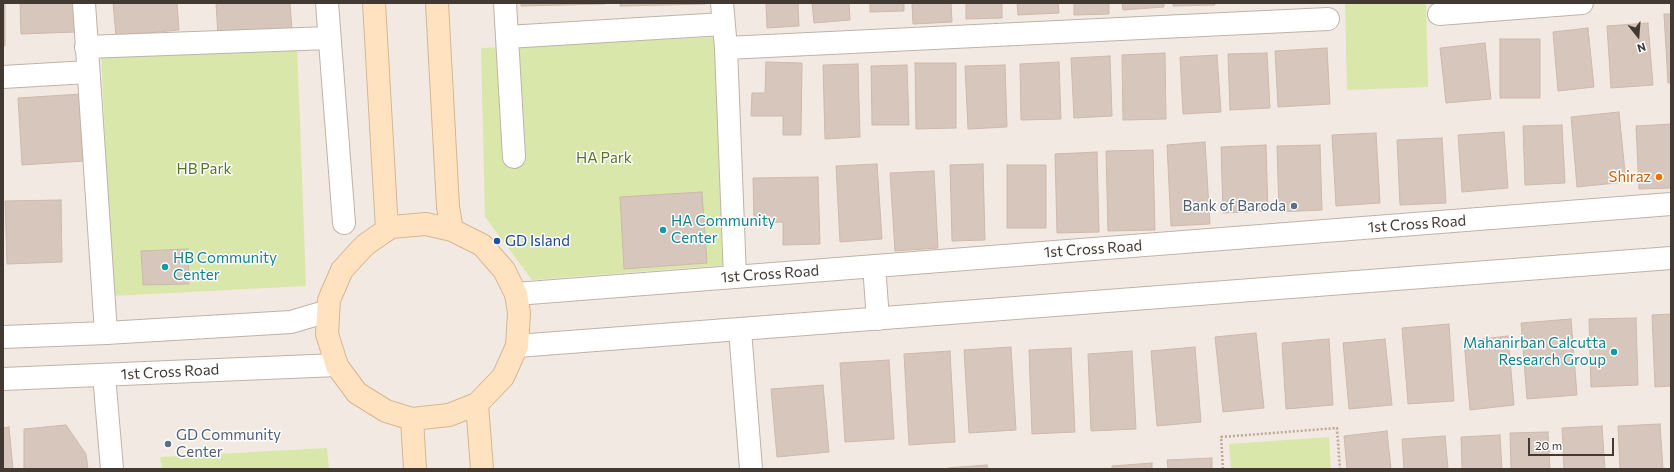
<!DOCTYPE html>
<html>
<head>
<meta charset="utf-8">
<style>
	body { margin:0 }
	#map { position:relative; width:1674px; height:472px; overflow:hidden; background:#f2eae2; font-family:Commissioner,sans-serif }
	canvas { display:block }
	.frame { position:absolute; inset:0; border:4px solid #433933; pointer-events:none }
	.north { position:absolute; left:1618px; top:16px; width:40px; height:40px; -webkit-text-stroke:3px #fff; paint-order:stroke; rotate:163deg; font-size:11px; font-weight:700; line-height:16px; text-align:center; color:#433933 }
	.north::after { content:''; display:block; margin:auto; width:14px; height:18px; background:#433933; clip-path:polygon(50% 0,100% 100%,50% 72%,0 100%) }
	.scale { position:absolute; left:1528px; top:438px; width:86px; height:18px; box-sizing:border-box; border:2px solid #433933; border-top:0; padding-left:5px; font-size:12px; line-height:14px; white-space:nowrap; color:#433933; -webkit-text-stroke:3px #fff; paint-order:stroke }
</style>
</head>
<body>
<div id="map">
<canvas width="1674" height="472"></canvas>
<div class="frame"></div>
<div class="north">N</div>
<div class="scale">20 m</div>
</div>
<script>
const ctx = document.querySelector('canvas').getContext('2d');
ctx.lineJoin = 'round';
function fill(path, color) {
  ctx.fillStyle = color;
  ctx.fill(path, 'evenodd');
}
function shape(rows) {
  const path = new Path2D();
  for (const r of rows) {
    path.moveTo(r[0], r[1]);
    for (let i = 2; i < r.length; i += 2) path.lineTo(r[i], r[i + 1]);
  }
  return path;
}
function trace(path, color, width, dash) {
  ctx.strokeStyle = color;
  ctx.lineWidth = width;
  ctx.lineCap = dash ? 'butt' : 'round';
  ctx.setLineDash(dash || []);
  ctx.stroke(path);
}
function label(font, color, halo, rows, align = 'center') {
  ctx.font = font + ' Commissioner,sans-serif';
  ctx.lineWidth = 3;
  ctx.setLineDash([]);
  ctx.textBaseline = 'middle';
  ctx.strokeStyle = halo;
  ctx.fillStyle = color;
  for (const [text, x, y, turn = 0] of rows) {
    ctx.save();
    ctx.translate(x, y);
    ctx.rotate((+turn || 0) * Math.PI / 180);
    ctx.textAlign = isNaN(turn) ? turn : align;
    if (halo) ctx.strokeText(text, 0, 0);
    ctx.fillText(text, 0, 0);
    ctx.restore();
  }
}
const green = shape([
	[1345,3,1426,3,1428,87,1347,90],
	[717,37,726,265,532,280,485,217,481,48],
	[297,44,306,286,112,296,101,51],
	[1329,437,1331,469,1231,469,1229,444],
	[327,448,329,469,162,469,160,457]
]);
const building = shape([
	[3,3,5,3,5,46,3,46,3,3],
	[20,3,75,3,76,32,21,34,20,3],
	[113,3,177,3,179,30,116,36,113,3],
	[216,3,290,3,292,30,218,35,216,3],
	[521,3,606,3,606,4,521,6,521,3],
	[620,3,706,3,706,4,620,6,620,3],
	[766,3,798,3,799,26,767,28,766,3],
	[812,3,849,3,850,20,814,23,812,3],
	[870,3,904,3,904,11,870,12,870,3],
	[912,3,951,3,952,22,913,24,912,3],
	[966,3,1002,3,1002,18,966,19,966,3],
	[1017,3,1058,3,1059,13,1018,15,1017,3],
	[1074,3,1109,3,1109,14,1074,15,1074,3],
	[1122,3,1164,3,1164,7,1123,10,1122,3],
	[1173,3,1215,3,1215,5,1173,6,1173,3],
	[1664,14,1671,14,1671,83,1668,83,1664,14],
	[1648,23,1653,85,1611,88,1607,26,1648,23],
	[1588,28,1594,87,1558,91,1553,32,1588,28],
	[1500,39,1540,39,1540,98,1500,98,1500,39],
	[1485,43,1491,99,1446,103,1440,48,1485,43],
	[1327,48,1330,104,1278,107,1275,51,1327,48],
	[1165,53,1166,119,1123,120,1122,55,1165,53],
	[1267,53,1270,108,1230,110,1228,54,1267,53],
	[1217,55,1221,112,1183,114,1180,57,1217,55],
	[1110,56,1112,116,1074,118,1071,58,1110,56],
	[766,62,802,63,801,135,783,135,783,116,751,116,752,93,765,93,766,62],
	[1059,62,1061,119,1021,120,1020,64,1059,62],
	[915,63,956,63,956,128,916,129,915,63],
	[858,64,860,137,825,139,823,65,858,64],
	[907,65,909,125,872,125,871,66,907,65],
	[1005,65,1007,127,968,129,965,66,1005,65],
	[81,94,85,161,22,165,18,98,81,94],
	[1619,112,1626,182,1577,187,1571,117,1619,112],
	[1671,124,1671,188,1639,189,1636,126,1671,124],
	[1562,125,1565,183,1525,185,1523,126,1562,125],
	[1504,132,1508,188,1462,192,1458,135,1504,132],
	[1376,133,1380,203,1336,206,1332,135,1376,133],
	[1442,138,1446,203,1400,205,1397,140,1442,138],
	[1205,142,1210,224,1171,226,1167,145,1205,142],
	[1266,145,1268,211,1223,213,1221,147,1266,145],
	[1320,145,1322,210,1279,212,1277,146,1320,145],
	[1153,150,1155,230,1108,231,1106,151,1153,150],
	[1097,152,1099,232,1057,233,1055,154,1097,152],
	[877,164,882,239,840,242,836,166,877,164],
	[983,164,985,240,952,241,950,165,983,164],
	[1007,165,1046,165,1046,228,1007,228,1007,165],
	[934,171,938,248,895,251,890,173,934,171],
	[818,177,820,244,783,245,783,222,754,223,753,178,818,177],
	[702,192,707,263,624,269,620,197,702,192],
	[61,200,62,262,7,264,5,201,61,200],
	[188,249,189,284,143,285,141,251,188,249],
	[1671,314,1671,386,1655,387,1652,315,1671,314],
	[1636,318,1638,385,1591,387,1589,319,1636,318],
	[1571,319,1577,395,1527,399,1521,323,1571,319],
	[1449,324,1454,401,1408,404,1402,328,1449,324],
	[1256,333,1264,408,1223,412,1215,337,1256,333],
	[1508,336,1514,405,1470,410,1464,341,1508,336],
	[1329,339,1333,405,1286,409,1282,343,1329,339],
	[1385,339,1392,405,1349,409,1343,343,1385,339],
	[1011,347,1016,430,969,433,964,350,1011,347],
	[1195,347,1201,422,1157,426,1151,351,1195,347],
	[1071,348,1075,432,1032,434,1029,350,1071,348],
	[950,351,955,442,909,445,904,354,950,351],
	[1132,351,1136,429,1091,431,1088,354,1132,351],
	[889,360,894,439,845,442,840,363,889,360],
	[823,385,829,452,777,457,771,389,823,385],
	[1660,424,1663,469,1620,469,1618,426,1660,424],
	[66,425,86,454,88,469,24,469,24,429,66,425],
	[1602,426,1605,469,1564,469,1562,428,1602,426],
	[9,427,13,469,3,469,3,428,9,427],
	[1387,431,1391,469,1347,469,1344,436,1387,431],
	[1548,432,1550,469,1511,469,1510,433,1548,432],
	[1500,435,1502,469,1462,469,1461,437,1500,435],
	[1445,436,1448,469,1404,469,1402,439,1445,436],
	[1212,458,1212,469,1168,469,1167,460,1212,458],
	[1152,463,1152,469,1112,469,1112,466,1152,463],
	[987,465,988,469,948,469,948,468,987,465]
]);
const path = shape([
	[1223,469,1221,437,1337,428,1340,469]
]);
const minor = shape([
	[84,3,106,333],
	[327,3,344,223],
	[505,3,514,157],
	[722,3,726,48,735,277],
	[1439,14,1582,3],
	[507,37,723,24],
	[86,47,329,38],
	[726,48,1328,19],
	[3,77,88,72],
	[740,330,751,469],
	[104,375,112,469]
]);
const tertiary = shape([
	[874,266,878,319],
	[516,294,1671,204],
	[3,337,106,333,291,322,328,311],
	[517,346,1671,258],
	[3,379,337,365]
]);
const secondary = shape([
	[374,3,387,230],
	[437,3,448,207,452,230],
	[426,224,452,230,482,245,504,270,516,294,519,313,517,346,503,377,477,404,449,415,412,419,386,411,357,393,337,366,327,334,329,300,342,270,365,245,391,227,426,224],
	[477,404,482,469],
	[412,419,415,469]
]);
const markers = [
	[1659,177,4,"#e8710a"],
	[1294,206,4,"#5c6f8a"],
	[663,230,4,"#0f9aa8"],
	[497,241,4,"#1a4fb4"],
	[165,267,4,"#0f9aa8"],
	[1614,352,4,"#0f9aa8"],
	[168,444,4,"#5c6f8a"]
];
const parkNames = [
	["HA Park",604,158],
	["HB Park",204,169]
];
const foodNames = [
	["Shiraz",1651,177]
];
const serviceNames = [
	["Bank of Baroda",1286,206],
	["GD Community",176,435,"left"],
	["Center",176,452,"left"]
];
const cultureNames = [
	["HA Community",671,221],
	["Center",671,238],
	["HB Community",173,258],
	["Center",173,275],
	["Mahanirban Calcutta",1606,343,"right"],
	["Research Group",1606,360,"right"]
];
const streetNames = [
	["1st Cross Road",1417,224,-4],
	["1st Cross Road",1093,249,-4],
	["1st Cross Road",770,274,-4],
	["1st Cross Road",170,372,-3]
];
const transitNames = [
	["GD Island",505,241]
];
fill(green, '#d9e7aa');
fill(building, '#d6c6bb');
trace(building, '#ceb9ab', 1);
trace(minor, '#c0b2a8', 24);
trace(tertiary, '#c0b2a8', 24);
trace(secondary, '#d6b693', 24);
trace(path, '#bfa896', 2.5, [2, 2]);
trace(minor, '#fff', 22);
trace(tertiary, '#fff', 22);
trace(secondary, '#ffe2bf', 22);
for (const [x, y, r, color] of markers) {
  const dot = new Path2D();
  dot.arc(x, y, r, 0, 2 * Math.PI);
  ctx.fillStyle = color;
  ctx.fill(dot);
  trace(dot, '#fff', 1.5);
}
label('15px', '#557526', '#fff', parkNames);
label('15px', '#c56008', '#fff', foodNames, 'right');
label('15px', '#4e5e75', '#fff', serviceNames, 'right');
label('15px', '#0d838f', '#fff', cultureNames, 'left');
label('15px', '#433933', '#fff', streetNames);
label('15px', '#164399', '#fff', transitNames, 'left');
</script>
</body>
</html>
